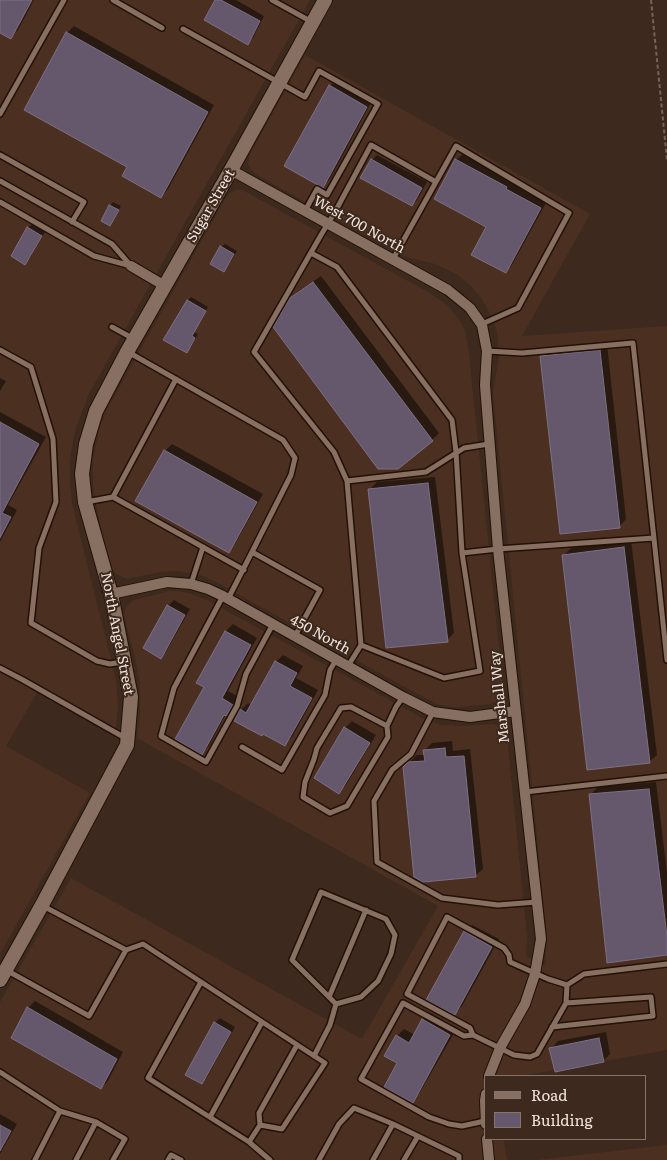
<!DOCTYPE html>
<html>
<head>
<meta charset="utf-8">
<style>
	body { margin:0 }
	#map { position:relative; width:667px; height:1160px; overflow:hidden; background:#3d291d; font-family:Literata,serif }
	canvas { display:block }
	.legend { position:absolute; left:484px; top:1075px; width:162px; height:65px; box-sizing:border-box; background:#3d291d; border:1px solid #857469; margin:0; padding:6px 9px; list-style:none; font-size:15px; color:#f2e4dc }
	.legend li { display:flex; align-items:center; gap:10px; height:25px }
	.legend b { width:25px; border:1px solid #857469 }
</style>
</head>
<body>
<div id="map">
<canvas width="667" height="1160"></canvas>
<ul class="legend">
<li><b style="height:6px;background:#876f62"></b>Road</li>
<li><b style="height:14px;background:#65576c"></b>Building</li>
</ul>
</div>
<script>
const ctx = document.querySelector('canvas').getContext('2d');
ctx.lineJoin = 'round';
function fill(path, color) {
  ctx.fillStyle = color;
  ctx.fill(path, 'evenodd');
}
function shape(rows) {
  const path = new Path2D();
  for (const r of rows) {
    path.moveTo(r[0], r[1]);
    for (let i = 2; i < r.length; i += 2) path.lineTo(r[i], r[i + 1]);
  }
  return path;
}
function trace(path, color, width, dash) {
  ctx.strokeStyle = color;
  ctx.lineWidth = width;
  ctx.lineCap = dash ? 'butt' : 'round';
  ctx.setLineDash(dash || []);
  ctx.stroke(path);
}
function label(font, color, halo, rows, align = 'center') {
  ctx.font = font + ' Literata,serif';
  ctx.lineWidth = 4;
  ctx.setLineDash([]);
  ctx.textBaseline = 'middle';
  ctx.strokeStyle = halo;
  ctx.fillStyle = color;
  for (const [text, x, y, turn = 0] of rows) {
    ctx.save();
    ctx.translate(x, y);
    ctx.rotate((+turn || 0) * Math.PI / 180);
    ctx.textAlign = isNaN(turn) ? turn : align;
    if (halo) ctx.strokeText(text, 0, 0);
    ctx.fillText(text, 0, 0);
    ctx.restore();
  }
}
const built = shape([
	[0,0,310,0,109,358,88,396,77,425,72,446,70,463,70,482,72,503,116,680,118,706,116,727,115,735,37,693,6,746,90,793,0,954],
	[305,55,590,214,522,336,667,326,667,1050,521,1076,486,1076,486,1139,504,1139,507,1160,0,1160,0,1002,71,878,362,1039,438,906,137,738,140,711,140,687,137,666,124,615,126,607,134,600,170,591,178,591,192,594,207,600,426,720,441,725,466,726,493,724,502,727,505,731,507,736,527,936,526,956,545,966,547,937,545,918,493,393,499,357,497,331,492,317,481,298,472,287,458,275,435,264,410,258,401,255,257,175,251,170,248,164,250,154],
	[238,189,246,192,428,292,446,304,455,314,461,323,465,331,469,353,503,688,501,696,496,702,490,704,460,707,451,707,437,704,403,686,218,583,203,576,177,571,160,572,127,579,116,574,112,569,97,511,93,486,93,460,99,430,107,409,224,201,230,193],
	[667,1145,667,1160,536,1160]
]);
const shadow = shape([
	[0,0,34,0,18,30,11,37,0,32],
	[216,0,236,0,264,16,253,38,247,43],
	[74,26,214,105,168,189,161,197,129,167,67,33],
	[337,79,373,99,330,179,323,186,330,86],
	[464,153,547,201,512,265,505,272,488,227,456,160],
	[377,155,427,182,417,200,412,205,372,160],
	[113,202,121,206,113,221,110,224,110,206],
	[33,223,46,230,30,258,25,263,28,228],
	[225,244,237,251,227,267,224,270,221,247],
	[321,276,439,433,432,440,291,298,299,291],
	[191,297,208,307,194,332,198,334,190,348,186,352,188,300],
	[607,344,626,519,619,527,541,356,548,349],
	[0,378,6,381,0,391],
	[0,412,46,437,8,505,17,510,0,542],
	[172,444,263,494,235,544,228,551,165,451],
	[435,477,454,633,447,640,370,489,377,482],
	[631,540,657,755,649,762,564,555,571,548],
	[174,600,190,609,166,652,160,657,145,648,168,606],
	[233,624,257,638,228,691,239,697,233,708,226,714,209,746,202,753,205,687,226,631],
	[283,655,303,666,296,678,318,690,292,737,285,744,241,710,248,703,252,705,276,662],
	[352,721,376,735,346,785,339,792,345,728],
	[452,741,453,751,470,749,483,869,475,876,404,767,417,755,425,755,425,750,432,743],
	[656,782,667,873,667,954,590,795,598,787],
	[472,925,499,939,462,1006,455,1013,465,932],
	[35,1001,123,1052,108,1081,101,1088,28,1008],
	[430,1013,457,1028,419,1094,412,1101,399,1062,397,1036,404,1029,415,1035,423,1020],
	[220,1018,235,1027,207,1077,202,1082,215,1023],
	[606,1032,610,1054,603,1061,551,1049,558,1041],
	[0,1114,17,1124,0,1154]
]);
const building = shape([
	[0,0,32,0,11,39,0,33,0,0],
	[215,0,221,0,260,21,248,45,204,20,215,0],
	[66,32,208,112,161,198,122,176,127,167,24,110,66,32],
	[329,85,367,107,323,188,284,166,329,85],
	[371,159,422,188,412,206,360,178,371,159],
	[455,159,507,187,506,189,541,208,506,273,471,255,486,227,434,199,455,159],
	[109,205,119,210,110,226,101,221,109,205],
	[27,227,42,236,25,265,11,256,27,227],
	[220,246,234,254,224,272,210,264,220,246],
	[313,282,433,441,398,469,378,469,273,327,290,298,313,282],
	[187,300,206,311,192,336,195,338,187,353,163,340,187,300],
	[600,350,620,528,560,534,540,356,600,350],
	[0,422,39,444,2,513,11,517,0,538,0,422],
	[164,450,257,502,229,553,135,501,164,450],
	[428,483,448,642,386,648,368,489,428,483],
	[624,547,650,763,587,770,562,555,624,547],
	[167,605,185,615,161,659,143,648,167,605],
	[225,631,251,645,222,698,233,705,226,716,224,715,202,755,175,739,204,687,196,683,225,631],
	[275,661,297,673,290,686,312,698,285,746,263,734,262,736,234,721,240,709,246,713,275,661],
	[344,727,370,743,339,794,314,778,344,727],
	[445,748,446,757,464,756,476,877,423,882,414,877,403,767,408,762,425,761,423,750,445,748],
	[649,789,667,936,667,955,607,963,589,794,649,789],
	[464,931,492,947,455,1015,426,1000,464,931],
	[27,1007,117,1059,101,1089,11,1038,27,1007],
	[422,1019,450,1035,413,1103,384,1087,397,1063,384,1056,396,1035,409,1043,422,1019],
	[214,1022,231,1032,202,1084,185,1075,214,1022],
	[599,1038,604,1062,555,1072,549,1048,599,1038],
	[0,1125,11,1131,0,1151,0,1125]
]);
const path = shape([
	[651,0,667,160]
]);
const lane = shape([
	[113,0,162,28],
	[272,0,312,22],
	[183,29,305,97,319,71,378,104,327,195,317,189,305,211],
	[0,114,64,0],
	[0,155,84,202,72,222],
	[0,181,112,244,131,266],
	[0,202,94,256,131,266],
	[311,253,337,267,452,420,456,452,462,553,480,671,444,678,361,645],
	[393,259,456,146,569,213,518,308,482,324],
	[112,327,134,339],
	[0,350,31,367,53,439,56,502,39,548,31,623,97,661,110,664,122,662],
	[487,351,522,353,633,343,667,660],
	[128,352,283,440,295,458,291,475,252,552,228,599],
	[347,481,426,472,464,448,489,444],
	[113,497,176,379],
	[86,502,113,497,244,570],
	[252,552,320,590,295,636],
	[462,553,498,549,654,538],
	[191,584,203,547],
	[223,596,174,688,161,736,206,762,237,706,246,674,273,624],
	[348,666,361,645,347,481,334,452,254,352,321,235,335,212,371,145,436,182],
	[0,668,23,680,127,739],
	[433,712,411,754,392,770,374,801,377,862,442,898,498,905,537,902],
	[387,726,351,707,341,708,317,748,314,759,305,782,303,797,330,813,347,806,388,737,387,726,396,707,403,697],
	[242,747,282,770,325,695,330,670,336,660],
	[525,792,667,776],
	[126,950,143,944,325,1063,282,1129,260,1125,249,1142],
	[6,970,89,1016,126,950,43,906],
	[201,982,148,1078,249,1142,270,1160],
	[567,985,584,974,667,964],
	[329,997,366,910],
	[552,1027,653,1016,651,997,566,1003],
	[473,1035,470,1028,407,994,447,917,504,948,509,955,510,962,548,979,567,985,566,1003,537,1054,530,1057,514,1055,473,1035,464,1036,403,1003,361,1079,429,1117,449,1124,462,1126,485,1121],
	[314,1056,330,1025,336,1004,292,960,321,892,386,919,395,935,391,954,378,981,361,997,336,1004],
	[0,1072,60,1111,96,1122,125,1139,113,1160],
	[210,1117,262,1022],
	[260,1125,259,1113,297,1045],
	[35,1160,60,1111],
	[76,1160,96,1122],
	[168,1160,171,1155,181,1160],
	[319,1160,339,1124,354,1108,393,1124,459,1156,459,1160],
	[373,1160,393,1124],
	[404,1160,418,1136]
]);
const street = shape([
	[231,170,448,290,470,308,482,325,487,351,485,385,498,549,541,939,535,974,525,1004,500,1048,489,1076],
	[131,266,165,286],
	[111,594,167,582,191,584,208,589,223,596,403,697,433,712,470,717,515,711],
	[486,1094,485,1101,486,1124],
	[487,1139,489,1160]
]);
const secondary = shape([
	[0,980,42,905,127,745,131,697,111,594,85,502,82,474,86,444,96,411,127,352,231,170,325,0]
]);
const streetNames = [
	["Sugar Street",211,206,-60],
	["West 700 North",359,225,29],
	["North Angel Street",117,634,79],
	["450 North",320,635,29],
	["Marshall Way",500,697,-96]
];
fill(built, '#4b3021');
fill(shadow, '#0007');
fill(building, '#65576c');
trace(building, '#7d6f84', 1);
trace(lane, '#231106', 8);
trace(street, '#231106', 12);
trace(secondary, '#231106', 16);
trace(path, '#76645a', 2, [4, 2.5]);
trace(lane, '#876f62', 5);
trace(street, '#876f62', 10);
trace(secondary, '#876f62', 14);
label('14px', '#f2e4dc', '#3d291d', streetNames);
</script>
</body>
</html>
